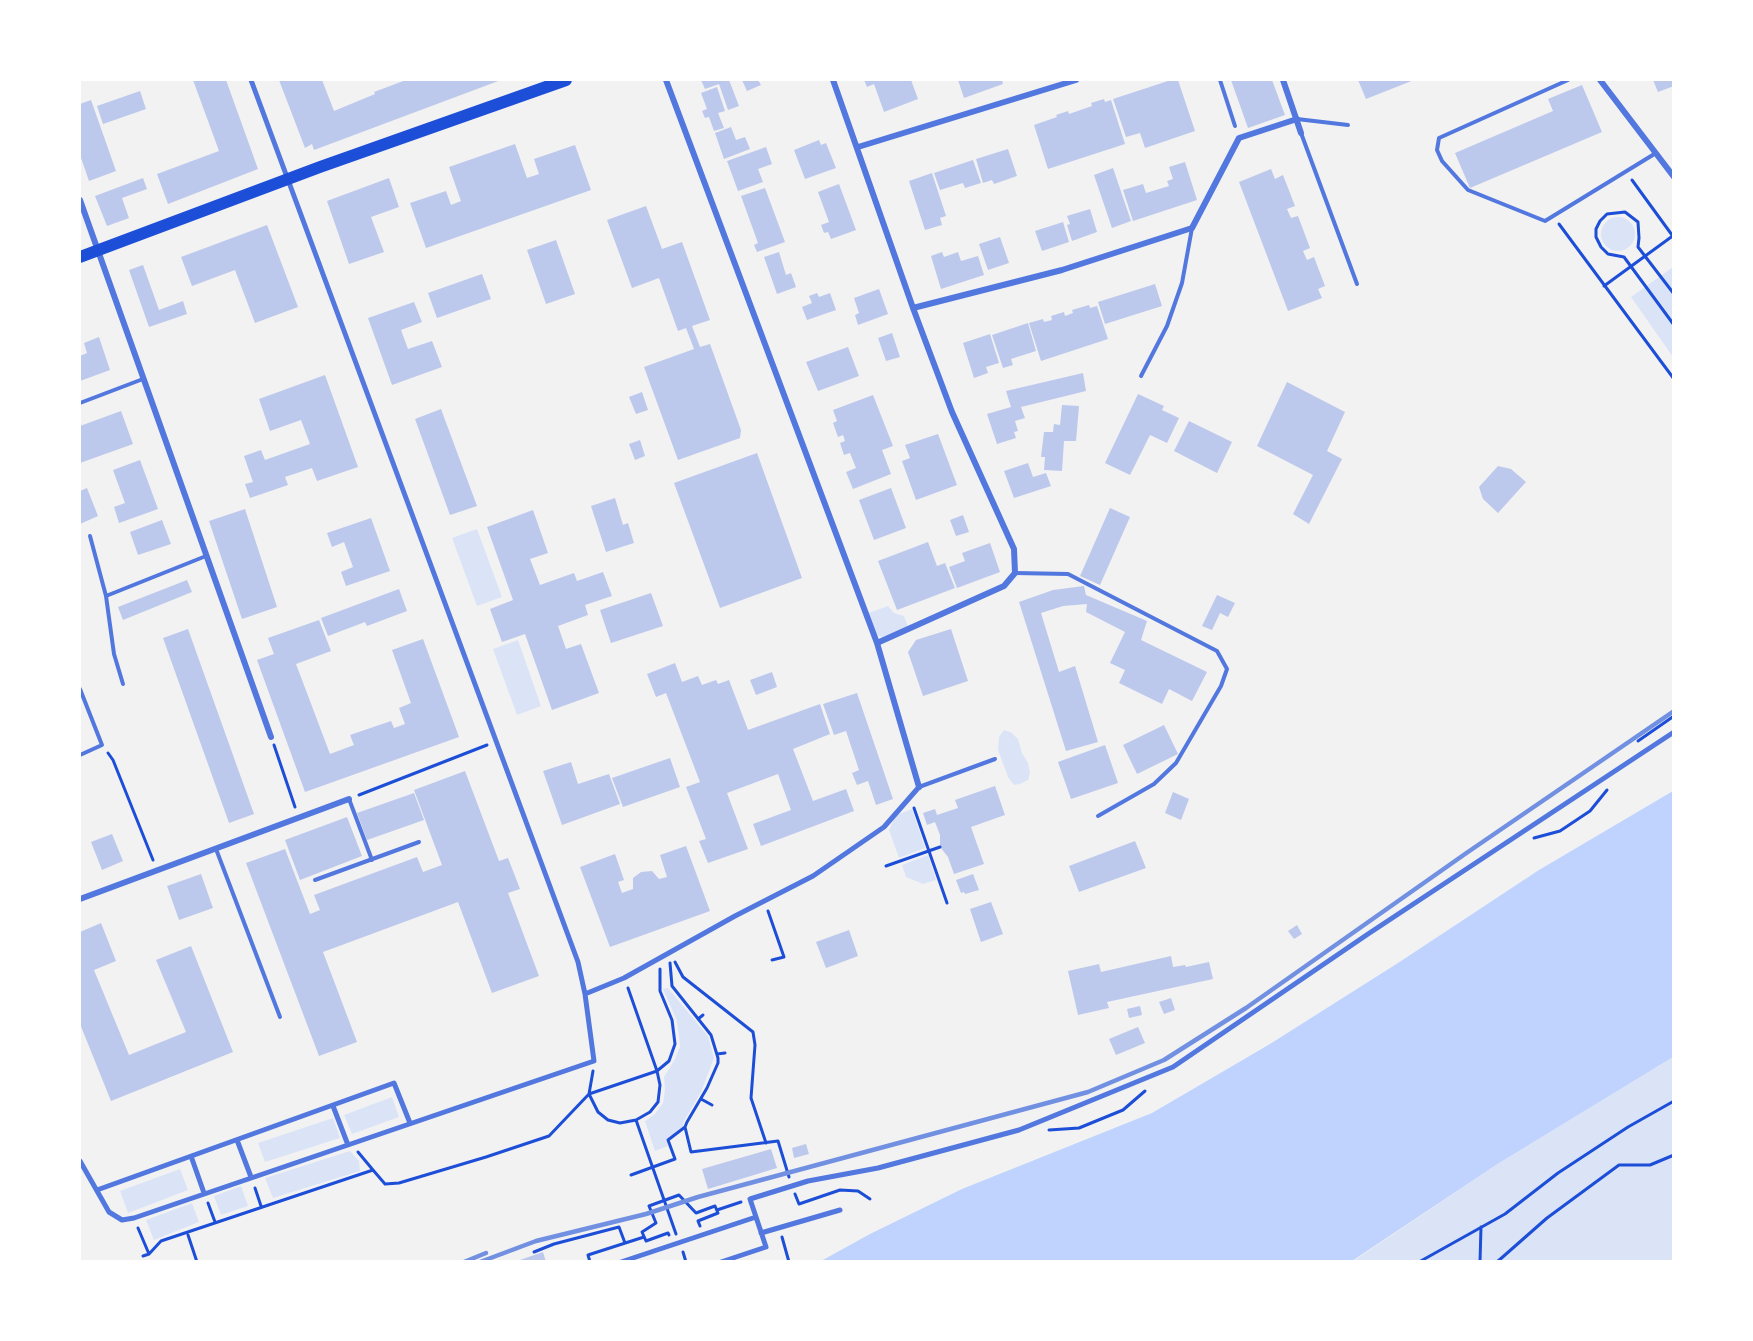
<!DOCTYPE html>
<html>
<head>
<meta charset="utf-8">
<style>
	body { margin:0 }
	#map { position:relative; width:1753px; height:1341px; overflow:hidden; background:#f2f2f2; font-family:"Alegreya Sans",sans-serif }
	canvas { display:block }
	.frame { position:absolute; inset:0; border:81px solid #fff; pointer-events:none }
</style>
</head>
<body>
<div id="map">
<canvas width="1753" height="1341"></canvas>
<div class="frame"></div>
</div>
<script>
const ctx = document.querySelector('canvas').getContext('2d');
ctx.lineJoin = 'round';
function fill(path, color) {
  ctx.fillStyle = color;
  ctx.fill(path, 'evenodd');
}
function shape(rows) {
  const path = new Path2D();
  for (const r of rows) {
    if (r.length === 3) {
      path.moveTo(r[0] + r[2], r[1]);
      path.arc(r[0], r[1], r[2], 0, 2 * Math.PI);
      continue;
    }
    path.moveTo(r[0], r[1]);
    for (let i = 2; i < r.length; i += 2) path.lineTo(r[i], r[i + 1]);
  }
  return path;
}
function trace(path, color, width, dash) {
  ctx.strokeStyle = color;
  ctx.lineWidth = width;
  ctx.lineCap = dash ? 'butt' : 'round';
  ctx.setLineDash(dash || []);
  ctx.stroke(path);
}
const green = shape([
	[1618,234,17],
	[1673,267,1673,357,1631,297],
	[477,529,502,597,477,606,452,538],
	[888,606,894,613,904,616,908,627,882,637,874,634,866,614],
	[518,640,541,706,517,715,493,649],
	[1004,730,1012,733,1018,739,1022,753,1028,763,1030,773,1028,780,1020,784,1014,785,1008,777,998,750,999,737],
	[912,809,925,848,899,858,889,830,896,815],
	[928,855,936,880,923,884,906,877,902,865],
	[668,988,708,1036,714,1058,701,1092,684,1121,683,1126,666,1140,668,1146,655,1151,645,1121,655,1114,663,1103,665,1090,664,1077,675,1059,680,1046,677,1021,663,989],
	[1673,1057,1673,1261,1352,1262,1496,1165],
	[392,1097,399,1117,352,1134,344,1115],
	[333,1118,340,1138,265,1162,258,1143],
	[350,1151,359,1161,360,1171,273,1198,265,1178],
	[180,1169,188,1190,128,1213,120,1191],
	[241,1186,248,1206,221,1215,214,1196],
	[192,1203,199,1222,154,1240,146,1220]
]);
const water = shape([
	[1673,791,1673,1057,1496,1165,1352,1261,821,1261,870,1234,962,1189,1152,1113,1270,1044,1398,963,1539,870]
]);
const building = shape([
	[193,80,226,80,258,169,168,204,157,174,219,151],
	[279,80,322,80,334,111,375,94,374,92,406,80,501,80,314,150,312,144,305,148],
	[701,80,729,80,739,106,728,110,719,84,705,89],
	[742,80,758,80,761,85,747,91],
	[864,80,911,80,918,99,884,112,874,84,867,87],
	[958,80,1002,80,1003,84,964,98],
	[1171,80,1178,80,1195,131,1145,148,1140,133,1126,137,1113,99],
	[1231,80,1272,80,1285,115,1248,128],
	[1358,80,1414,80,1366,99],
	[1653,80,1674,80,1674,86,1658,92],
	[1582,85,1602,132,1470,188,1455,153,1553,111,1548,99],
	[717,87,725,111,718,113,724,128,714,131,709,117,705,118,702,111,707,109,701,93],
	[140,91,146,109,103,124,97,106],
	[1104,99,1105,102,1111,100,1125,144,1048,169,1034,125,1057,117,1056,115,1068,111,1069,114,1092,106,1091,103],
	[91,100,116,171,89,181,80,155,80,104],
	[731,127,736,140,745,137,750,149,724,159,715,133],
	[819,140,821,145,826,143,836,168,805,179,794,150],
	[515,144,527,178,539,174,534,159,575,145,591,190,426,248,410,203,446,191,451,205,461,201,449,167],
	[766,147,772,164,758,169,763,182,738,191,727,161],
	[1008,149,1017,176,994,184,992,180,983,183,976,159],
	[973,160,981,183,965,188,963,183,940,190,934,173],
	[1185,162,1197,200,1133,221,1123,190,1143,184,1146,193,1169,186,1167,181,1173,179,1169,167],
	[1113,168,1131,221,1112,228,1094,175],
	[1271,169,1275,179,1283,175,1295,206,1287,209,1291,218,1298,216,1310,248,1303,251,1307,260,1314,257,1325,286,1318,289,1322,298,1288,311,1239,182],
	[932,173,946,216,940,218,942,225,925,230,909,181],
	[143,178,147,189,122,198,129,218,107,226,95,196],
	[389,178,399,207,371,217,384,252,349,264,327,201],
	[839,184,856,230,831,239,828,232,824,233,821,225,829,222,818,192],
	[765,188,785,242,757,252,754,245,758,243,741,196],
	[646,206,662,249,682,242,710,320,692,326,700,347,710,344,741,430,740,438,678,460,644,367,694,349,686,328,678,331,659,278,632,288,607,220],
	[1090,209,1097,232,1072,241,1067,225,1070,224,1067,216],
	[1063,222,1069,242,1042,251,1035,231],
	[267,225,298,307,255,323,235,270,192,286,181,257],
	[1000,237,1009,263,988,270,979,244],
	[556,240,575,294,546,304,527,250],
	[779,252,786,275,791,273,796,287,777,294,764,257],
	[942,252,944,257,958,252,961,261,978,256,984,275,941,289,931,256],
	[143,265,159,310,183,301,187,314,149,327,129,270],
	[482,274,491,299,437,318,428,293],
	[1155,284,1162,306,1105,324,1098,302],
	[879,289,888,314,858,325,855,315,859,313,854,298],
	[817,293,819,297,830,293,836,310,807,320,802,307,812,303,809,296],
	[414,302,422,322,401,330,408,349,432,341,442,367,392,385,368,318],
	[1089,305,1090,308,1097,306,1108,339,1041,361,1029,323,1043,319,1044,322,1052,320,1051,316,1064,312,1065,316,1073,313,1072,310],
	[1028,323,1036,351,1011,359,1013,365,1003,368,992,335],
	[892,333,900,357,886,361,878,338],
	[990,334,999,363,986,367,988,373,974,378,963,343],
	[99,337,110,370,80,381,80,356,87,353,84,343],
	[848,347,859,376,818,391,806,362],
	[1083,373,1086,391,1021,407,1025,418,1015,421,1018,431,1014,432,1016,438,997,444,987,414,1011,407,1006,391],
	[325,375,358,467,317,481,312,468,285,477,288,485,250,498,245,484,253,482,244,456,261,450,265,460,310,444,301,420,270,431,259,399],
	[1287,382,1345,412,1327,451,1342,459,1309,524,1293,514,1313,475,1257,446],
	[642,392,648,410,636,414,629,397],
	[1138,394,1164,406,1162,410,1179,418,1167,443,1150,435,1130,475,1105,463],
	[873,395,893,446,882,450,891,474,853,489,846,472,856,468,850,453,844,455,840,443,845,441,843,435,838,437,833,423,837,421,833,410],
	[1062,405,1079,406,1076,441,1064,441,1062,471,1044,470,1045,457,1041,457,1044,432,1053,432,1054,424,1060,425],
	[441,409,477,506,450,515,415,419],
	[121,411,133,444,80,463,80,426],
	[1189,421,1232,442,1217,473,1174,451],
	[938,434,957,485,916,500,902,461,910,458,905,445],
	[640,440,645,456,635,460,629,444],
	[757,453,802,578,720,608,674,483],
	[140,460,158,509,119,523,114,507,125,503,113,470],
	[1028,463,1033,477,1046,473,1051,486,1014,498,1004,471],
	[1498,466,1511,469,1526,482,1498,513,1483,499,1479,487],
	[87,488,98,516,80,524,80,491],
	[891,488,906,528,874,540,859,500],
	[615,498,623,525,628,523,634,543,606,552,591,506],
	[1110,508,1130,517,1100,585,1080,576],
	[245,509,277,607,242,619,209,521],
	[533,510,548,553,530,559,540,585,574,573,577,581,603,572,612,596,585,605,588,615,558,626,566,649,581,644,599,693,552,710,525,634,502,642,490,609,513,600,487,527],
	[963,515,969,532,956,536,950,520],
	[371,518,390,571,346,586,341,572,353,567,344,542,332,547,327,533],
	[162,520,171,544,138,555,130,532],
	[928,542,937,566,945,563,955,588,897,610,878,561],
	[990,543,1000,572,957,588,949,567,965,561,962,553],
	[187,580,192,592,123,620,118,607],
	[1084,586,1086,595,1147,621,1141,640,1207,672,1192,701,1169,689,1162,704,1119,683,1125,670,1110,663,1125,632,1086,612,1087,604,1063,606,1041,613,1059,672,1075,666,1098,742,1066,751,1019,602,1053,590],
	[399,589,407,611,367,626,365,622,328,636,321,618],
	[651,593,663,626,611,643,600,610],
	[1217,595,1235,603,1228,617,1220,613,1212,630,1202,626],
	[319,620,331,651,296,664,330,754,354,745,350,735,391,721,394,728,405,724,399,708,411,703,392,650,423,639,459,737,305,792,257,660,274,654,268,638],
	[188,629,254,814,229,823,163,638],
	[951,629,968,681,923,696,908,652,916,640],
	[675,663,682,682,698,676,702,685,716,680,718,684,729,680,748,730,820,704,830,734,793,749,813,801,846,789,854,811,761,846,753,824,791,810,778,774,727,793,748,849,708,863,699,841,706,839,686,787,700,782,666,693,656,697,647,674],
	[772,672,777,687,756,695,750,680],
	[857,693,893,799,876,805,868,781,857,785,852,773,859,770,846,731,834,735,823,704],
	[1164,725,1178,754,1137,774,1123,745],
	[1105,745,1118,783,1071,799,1058,762],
	[670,758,680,787,623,807,612,778],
	[571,762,578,784,609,774,620,804,562,825,543,771],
	[465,771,499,861,508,858,520,889,508,893,539,976,492,993,458,902,323,952,357,1042,319,1056,246,863,285,849,310,914,320,910,314,895,417,857,423,872,442,865,414,790],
	[995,786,1005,815,971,827,984,864,954,874,948,857,940,847,940,835,935,822,927,825,923,813,935,809,937,815,958,808,955,800],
	[1173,792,1189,799,1181,820,1165,813],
	[414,793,424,820,367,840,357,813],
	[347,817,362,856,300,880,285,840],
	[112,834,123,861,102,870,91,842],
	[1135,841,1146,868,1079,892,1069,866],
	[686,846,710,911,610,947,580,867,615,854,624,880,618,882,622,893,633,889,633,878,641,872,652,871,659,879,667,877,660,855],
	[201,874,213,908,179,920,167,886],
	[973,874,979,890,965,894,964,892,961,893,956,880],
	[991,902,1003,934,981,942,970,909],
	[101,923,116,961,94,970,129,1055,186,1032,156,960,191,946,233,1052,111,1101,80,1024,80,932],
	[1297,925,1302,934,1294,939,1288,931],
	[849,930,858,956,826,968,816,942],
	[1171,956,1173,967,1185,965,1186,967,1209,962,1213,979,1107,1002,1109,1008,1078,1015,1068,971,1099,964,1101,972],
	[1171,998,1175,1010,1164,1014,1159,1002],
	[1140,1006,1142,1015,1129,1018,1127,1009],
	[1138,1027,1145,1043,1116,1055,1109,1039],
	[806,1144,809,1154,794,1158,792,1148],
	[771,1149,777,1168,708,1189,702,1169],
	[543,1252,546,1262,517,1262,517,1261]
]);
const path = shape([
	[1632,180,1672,235],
	[1559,224,1674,379],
	[1604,286,1674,235],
	[1674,294,1638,247,1639,238,1638,222,1625,212,1607,214,1600,221,1596,229,1596,237,1601,247,1608,254,1624,257,1674,325],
	[1638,741,1674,716],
	[274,745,295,807],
	[108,753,113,760,153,860],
	[359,795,487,745],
	[914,808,947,903],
	[1534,838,1560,831,1590,811,1607,790],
	[886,866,940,847],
	[768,911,784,957,772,960],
	[675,962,683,977,753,1032,755,1045,751,1098,766,1143],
	[670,963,672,986,711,1035,718,1058,718,1063,707,1088,687,1122,685,1127,691,1152,778,1141,789,1177],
	[698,1019,703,1015],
	[717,1054,725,1053],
	[593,1071,589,1094,657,1071,628,988],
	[701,1099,712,1105],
	[636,1120,650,1112,658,1102,660,1085,657,1071,669,1061,675,1044,672,1020,660,991,660,969],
	[1049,1130,1079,1128,1123,1110,1145,1091],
	[373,1170,385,1184,399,1183,486,1157,549,1136,589,1094,598,1112,608,1120,620,1123,636,1120,676,1234],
	[631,1175,675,1159,668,1140,685,1127],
	[255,1188,261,1206],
	[795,1194,799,1204,840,1190,858,1191,870,1199],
	[208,1203,215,1222],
	[717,1210,741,1202],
	[138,1228,149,1254],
	[188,1235,197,1262],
	[669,1235,668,1233,646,1241,642,1232,656,1223,649,1206,679,1195,696,1213,715,1206,718,1213,698,1221,700,1226],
	[782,1237,789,1262],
	[534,1252,554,1244,619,1227,625,1243],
	[683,1252,686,1262],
	[143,1256,149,1254,161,1241,373,1170,358,1152],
	[590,1262,588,1255,644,1237],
	[1419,1262,1505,1214,1558,1173,1628,1127,1674,1101],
	[1480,1262,1481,1227],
	[1497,1262,1547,1218,1619,1165,1650,1165,1674,1155]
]);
const service = shape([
	[1220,80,1235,126],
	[1568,80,1439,138,1437,150,1442,161,1468,190,1545,221,1656,153],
	[1297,119,1348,125],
	[1301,133,1357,284],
	[1141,376,1167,326,1182,283,1192,228],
	[80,403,143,379],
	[90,536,106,596,114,654,123,684],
	[1015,573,1068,574,1217,651,1227,669,1221,686,1176,763,1154,784,1098,816],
	[106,596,206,556],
	[80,689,102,745,80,755],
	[919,787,995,759],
	[349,799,372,860],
	[216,849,280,1017],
	[315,880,419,842]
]);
const pedestrian = shape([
	[251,80,578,962,585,994],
	[333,1106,348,1145],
	[237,1140,251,1177],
	[191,1156,204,1193],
	[80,1161,109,1212,122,1220,134,1218,594,1061,585,994,624,978,735,916,813,876,884,827,919,787],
	[97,1190,394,1083,410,1123],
	[756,1217,750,1199,808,1181,878,1168,1019,1130,1173,1067,1368,934,1674,732],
	[761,1233,840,1210],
	[621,1262,756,1217,766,1247,721,1262]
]);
const minor = shape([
	[666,80,877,643,919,787],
	[833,80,913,308,952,412,1014,549,1015,573,1004,586,877,643],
	[1283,80,1301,133],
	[1600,80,1674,177],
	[858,147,1076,80],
	[80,200,271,737],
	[913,308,1062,270,1192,228,1239,138,1297,119],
	[80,899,349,799]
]);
const primary = shape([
	[80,257,320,167,566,80]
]);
const rail = shape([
	[464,1262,486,1253],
	[480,1262,536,1241,646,1214,698,1197,1088,1092,1164,1060,1246,1008,1465,854,1674,711]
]);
fill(green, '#dbe4f7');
fill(water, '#bfd3fe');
fill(building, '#bdc9ec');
trace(path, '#1d4ed8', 3);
trace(service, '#5277de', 4);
trace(pedestrian, '#5277de', 5);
trace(minor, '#5277de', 6);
trace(primary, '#1d4ed8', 12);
trace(rail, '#7290e2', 4.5);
</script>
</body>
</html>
